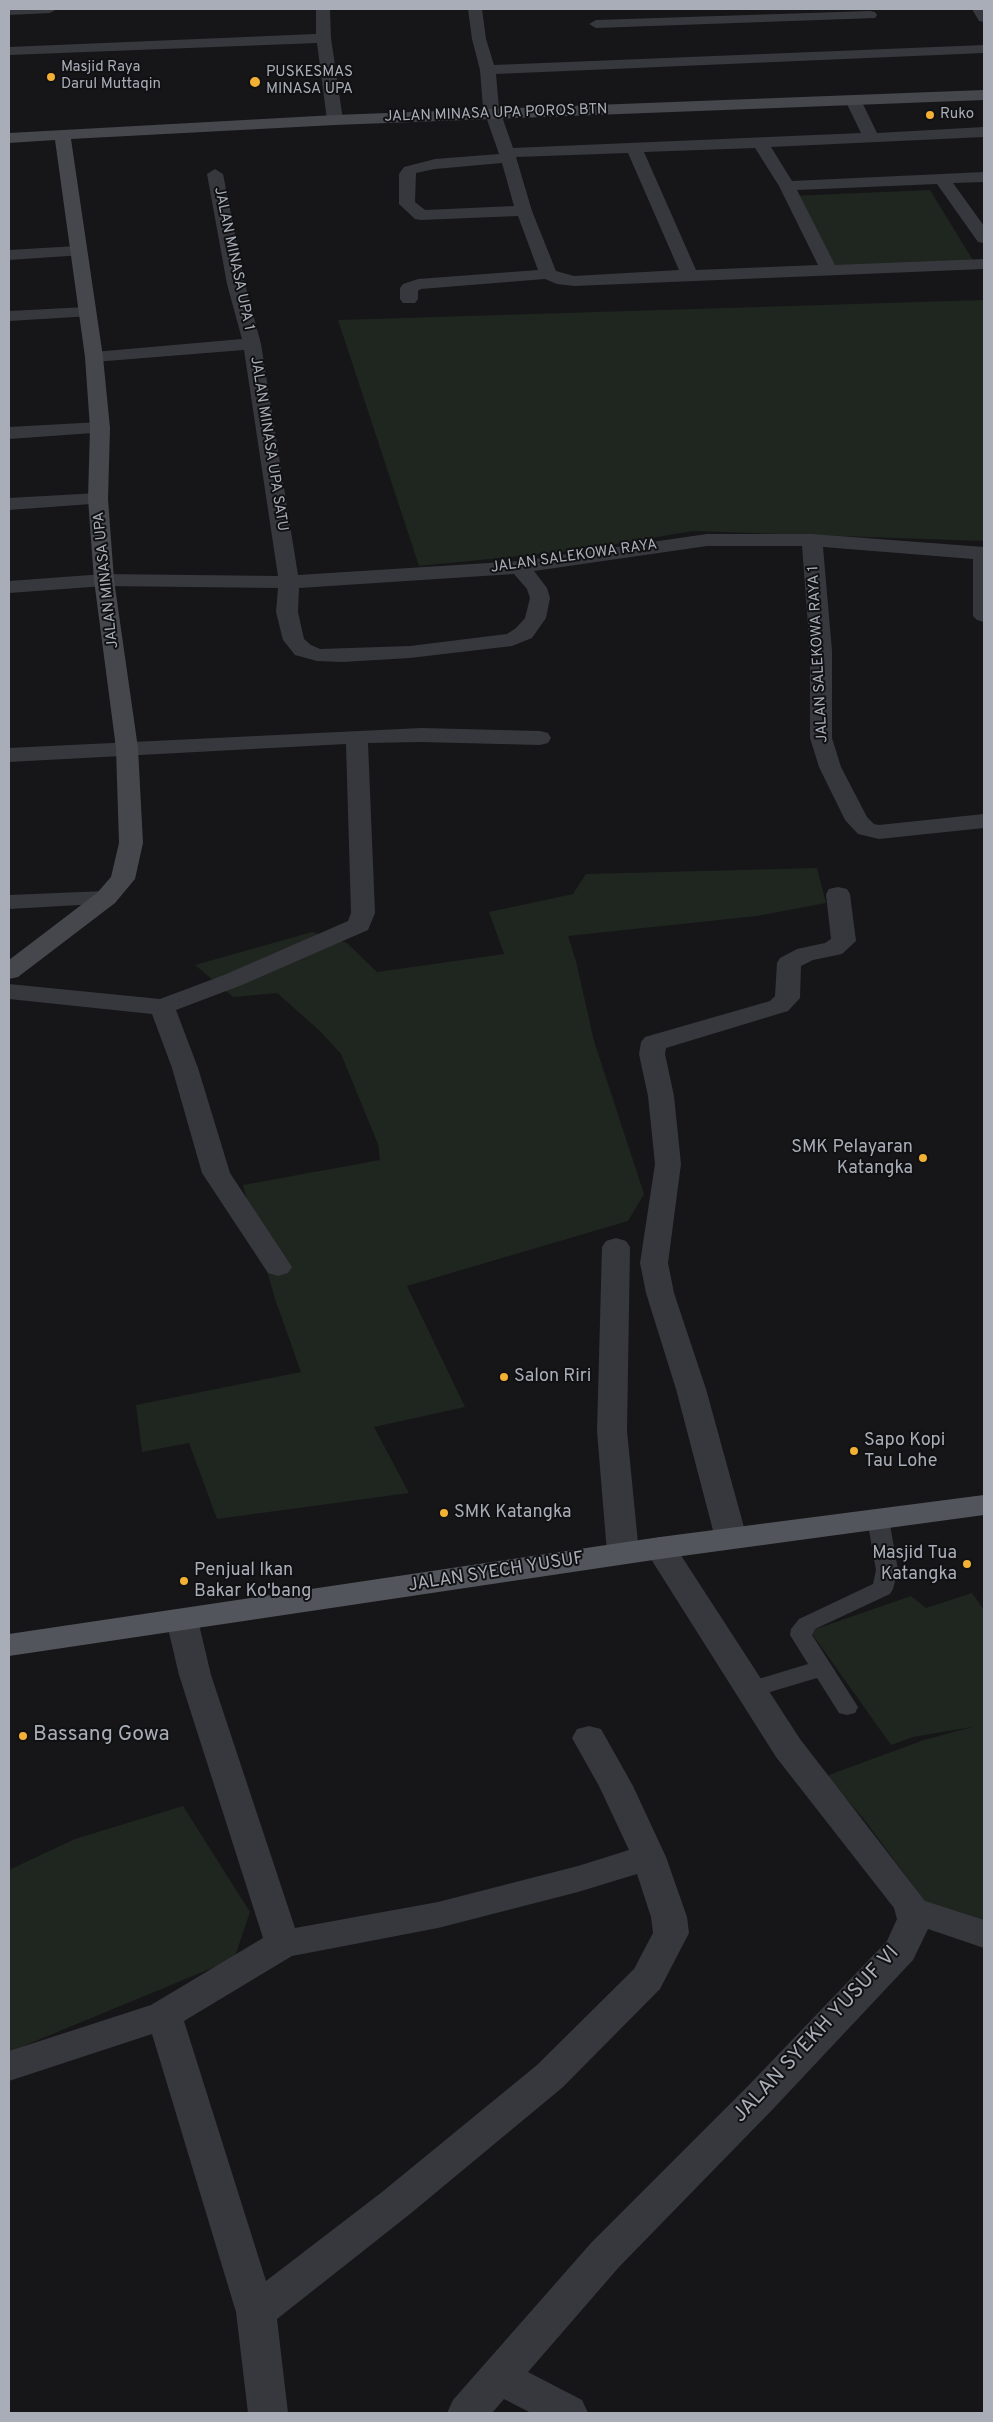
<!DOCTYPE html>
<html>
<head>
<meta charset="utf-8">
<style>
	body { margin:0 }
	#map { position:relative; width:993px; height:2422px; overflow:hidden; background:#161618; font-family:Overpass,sans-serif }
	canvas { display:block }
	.frame { position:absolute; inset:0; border:10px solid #a8adb8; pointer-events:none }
</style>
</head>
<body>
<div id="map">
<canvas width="993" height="2422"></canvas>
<div class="frame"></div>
</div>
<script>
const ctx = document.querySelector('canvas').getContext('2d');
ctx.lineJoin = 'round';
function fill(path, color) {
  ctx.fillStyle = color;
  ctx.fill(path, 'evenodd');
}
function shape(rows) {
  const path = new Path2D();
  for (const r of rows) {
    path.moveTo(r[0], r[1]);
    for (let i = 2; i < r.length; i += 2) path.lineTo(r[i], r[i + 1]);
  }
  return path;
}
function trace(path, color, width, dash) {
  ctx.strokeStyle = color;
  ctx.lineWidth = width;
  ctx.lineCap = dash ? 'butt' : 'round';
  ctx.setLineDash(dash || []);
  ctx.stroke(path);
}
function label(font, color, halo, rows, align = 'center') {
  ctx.font = font + ' Overpass,sans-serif';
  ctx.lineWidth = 4;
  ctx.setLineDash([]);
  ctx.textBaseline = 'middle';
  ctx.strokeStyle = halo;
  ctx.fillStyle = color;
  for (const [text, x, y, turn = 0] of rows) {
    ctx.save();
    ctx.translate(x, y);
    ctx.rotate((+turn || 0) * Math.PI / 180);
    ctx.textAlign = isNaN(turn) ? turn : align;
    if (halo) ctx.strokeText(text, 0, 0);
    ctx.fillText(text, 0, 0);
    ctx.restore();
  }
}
const green = shape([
	[930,190,974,262,829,269,791,196],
	[984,300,984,541,693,531,581,550,419,566,338,320],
	[817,868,826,903,757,916,568,936,576,961,594,1041,644,1194,628,1221,407,1286,465,1407,374,1427,409,1493,217,1519,189,1443,142,1452,136,1405,301,1372,275,1299,243,1185,380,1160,378,1144,341,1054,320,1031,277,993,233,997,195,965,312,932,347,943,377,972,504,954,489,912,573,894,586,874],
	[972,1593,984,1610,984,1932,927,1904,863,1818,826,1776,924,1740,972,1727,913,1737,891,1745,810,1631,911,1596,926,1608],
	[183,1806,250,1912,234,1959,9,2052,9,1870,75,1839]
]);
const lane = shape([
	[878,1512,885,1514,889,1519,898,1570,893,1589,890,1594,815,1629,812,1635,858,1707,855,1713,847,1715,839,1713,817,1678,750,1698,742,1696,739,1690,742,1684,808,1664,790,1635,791,1629,799,1619,873,1584,876,1570,867,1519,871,1514,878,1512]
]);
const street = shape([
	[9,9,57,9,50,13,9,15,9,9],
	[316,9,330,9,331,38,343,120,335,125,327,120,317,43,9,55,9,47,316,34,316,9],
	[468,9,482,9,486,39,494,65,984,45,984,53,496,74,499,108,513,148,861,133,845,100,853,95,861,100,877,133,984,127,984,137,771,147,792,181,984,172,984,182,953,183,984,226,984,243,978,242,937,184,797,190,835,265,984,259,984,269,574,286,557,284,545,279,421,289,418,291,418,299,415,303,403,303,400,299,400,288,403,284,418,279,538,270,518,216,421,220,415,219,399,204,399,174,404,167,435,159,499,154,483,108,480,70,472,39,468,9],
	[755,148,779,186,818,265,696,270,644,152,755,148],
	[628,153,679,270,574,276,556,271,532,211,516,157,628,153],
	[502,163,514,206,425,210,415,202,416,173,435,169,502,163],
	[972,9,984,9,984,22,979,21,972,9],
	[870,11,875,12,877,15,875,18,596,28,589,24,596,20,870,11],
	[215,169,223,174,245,284,261,344,298,575,520,561,707,534,812,534,984,547,984,622,977,620,973,616,973,559,823,547,832,651,832,738,841,767,867,817,874,824,879,825,984,814,984,828,879,839,858,834,845,820,819,767,810,738,810,651,802,546,707,546,534,571,547,588,550,598,546,618,532,638,512,646,410,658,342,662,317,661,295,655,283,640,276,612,278,588,104,586,9,593,9,581,104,574,278,576,244,350,94,362,88,361,85,357,88,353,94,352,242,339,227,284,207,174,215,169],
	[514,574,527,589,530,598,525,618,516,628,507,634,410,646,320,649,311,645,304,639,298,612,299,588,514,574],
	[77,246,83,247,86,251,83,255,9,260,9,250,77,246],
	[86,307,92,308,95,312,92,316,9,321,9,311,86,307],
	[100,422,107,424,110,428,107,432,9,439,9,427,100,422],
	[98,493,105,495,108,499,105,503,9,510,9,498,98,493],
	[421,728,540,731,548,733,551,738,548,743,540,745,421,742,368,743,375,913,368,930,242,985,176,1010,198,1068,230,1173,292,1267,288,1273,278,1276,268,1273,202,1173,172,1068,152,1014,9,999,9,984,160,999,224,975,348,921,351,913,346,744,9,762,9,748,421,728],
	[838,887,847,889,850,894,856,941,842,954,813,960,801,966,800,998,788,1011,666,1048,665,1054,674,1096,681,1164,668,1263,674,1293,706,1389,747,1538,742,1545,731,1549,720,1545,715,1538,676,1389,646,1293,640,1263,655,1164,648,1096,639,1054,641,1042,645,1037,770,1001,775,996,777,963,780,958,797,949,825,943,831,939,826,894,829,889,838,887],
	[106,891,115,893,118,898,115,903,9,909,9,895,106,891],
	[616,1238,626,1241,630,1247,627,1431,639,1553,634,1561,623,1564,612,1561,607,1553,597,1431,602,1247,606,1241,616,1238],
	[660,1537,671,1540,800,1739,925,1901,984,1920,984,1948,928,1929,913,1960,773,2109,619,2267,528,2372,582,2400,588,2413,531,2413,504,2399,492,2413,447,2413,453,2400,591,2243,747,2087,887,1941,897,1919,894,1908,776,1757,649,1556,644,1548,649,1540,660,1537],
	[182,1609,193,1612,198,1620,211,1675,295,1928,438,1902,578,1866,629,1850,599,1786,572,1738,577,1729,589,1726,601,1729,633,1786,666,1857,687,1917,689,1933,660,1989,563,2087,410,2214,277,2319,288,2413,248,2413,236,2312,152,2034,9,2081,9,2051,151,2005,263,1938,179,1675,166,1620,171,1612,182,1609],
	[637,1874,651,1917,653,1933,634,1969,537,2065,382,2192,266,2281,184,2021,292,1956,438,1928,578,1892,637,1874]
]);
const secondary = shape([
	[984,90,984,100,335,125,71,139,103,357,110,428,108,499,114,580,138,748,143,843,135,879,115,903,18,977,9,979,9,960,97,893,111,877,119,843,116,748,94,580,88,499,90,428,85,357,55,140,9,143,9,133,335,115,984,90]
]);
const primary = shape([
	[984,1495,984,1515,660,1559,9,1656,9,1634,660,1537,984,1495]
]);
const markers = [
	[51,77,5,"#f2b134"],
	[255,82,6,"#f2b134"],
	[930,115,5,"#f2b134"],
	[923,1158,5,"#f2b134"],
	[504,1377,5,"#f2b134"],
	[854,1451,5,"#f2b134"],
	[444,1513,5,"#f2b134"],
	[967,1564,5,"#f2b134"],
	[184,1581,5,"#f2b134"],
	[23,1736,5,"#f2b134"]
];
const farPoinames = [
	["Masjid Raya",61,68],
	["Darul Muttaqin",61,85],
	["PUSKESMAS",266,73],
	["MINASA UPA",266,90],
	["Ruko",940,115]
];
const farStreetnames = [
	["JALAN MINASA UPA POROS BTN",496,114,-2],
	["JALAN MINASA UPA 1",233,259,78],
	["JALAN MINASA UPA SATU",268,444,81],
	["JALAN SALEKOWA RAYA",574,557,-8],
	["JALAN MINASA UPA",107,580,-96],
	["JALAN SALEKOWA RAYA 1",819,654,-93]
];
const poiNames = [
	["SMK Pelayaran",913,1148,"right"],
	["Katangka",913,1169,"right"],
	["Salon Riri",514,1377],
	["Sapo Kopi",864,1441],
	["Tau Lohe",864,1462],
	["SMK Katangka",454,1513],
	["Masjid Tua",957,1554,"right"],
	["Katangka",957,1575,"right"],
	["Penjual Ikan",194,1571],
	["Bakar Ko'bang",194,1592]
];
const streetNames = [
	["JALAN SYECH YUSUF",496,1573,-9]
];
const nearPoinames = [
	["Bassang Gowa",33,1736]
];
const nearStreetnames = [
	["JALAN SYEKH YUSUF VI",817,2035,-47]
];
fill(green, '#1e261f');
fill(lane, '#37383d');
fill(street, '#37383d');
fill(secondary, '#45474d');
fill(primary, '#53555c');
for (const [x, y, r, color] of markers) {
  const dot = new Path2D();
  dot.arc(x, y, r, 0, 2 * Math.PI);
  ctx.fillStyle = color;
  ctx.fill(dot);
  trace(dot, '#111113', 2);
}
label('15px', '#a8adb8', '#111113', farPoinames, 'left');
label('15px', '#a8adb8', '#111113', farStreetnames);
label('18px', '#a8adb8', '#111113', poiNames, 'left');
label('18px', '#a8adb8', '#111113', streetNames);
label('21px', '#a8adb8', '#111113', nearPoinames, 'left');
label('21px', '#a8adb8', '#111113', nearStreetnames);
</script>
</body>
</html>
